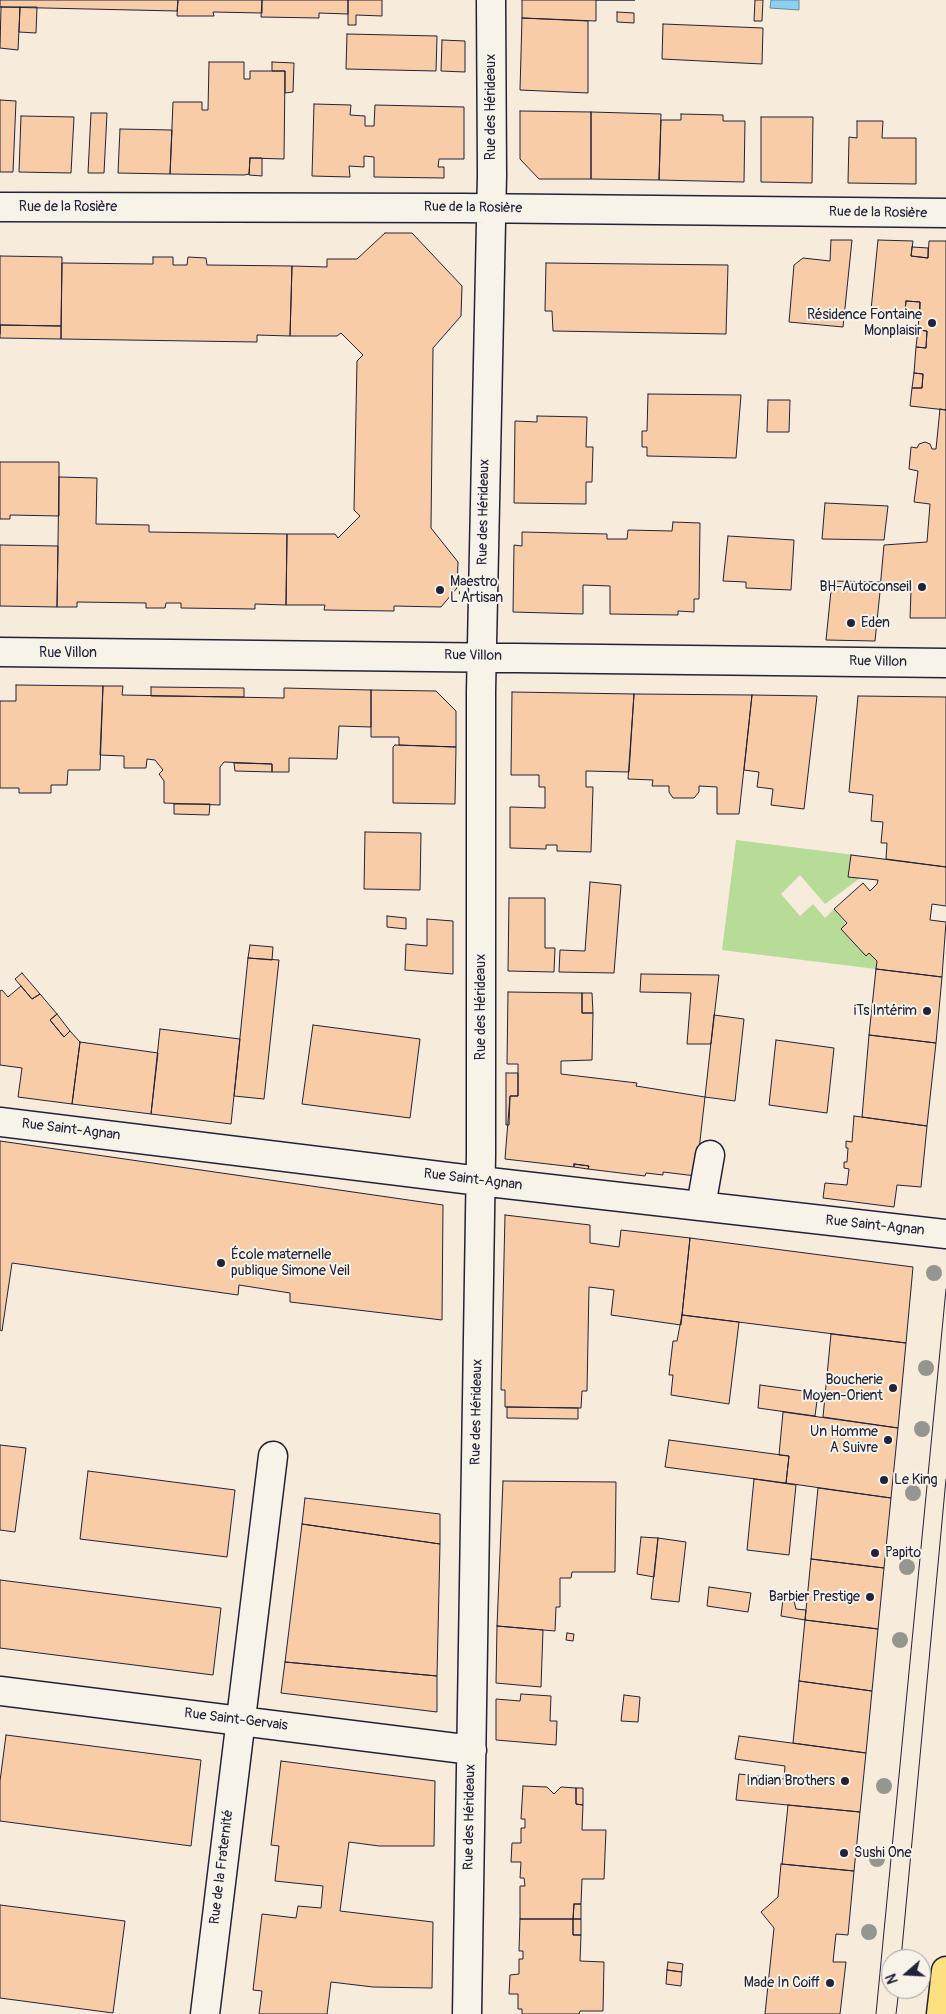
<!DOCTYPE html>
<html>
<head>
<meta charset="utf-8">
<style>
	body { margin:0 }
	#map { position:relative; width:946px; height:2014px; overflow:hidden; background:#f7ebdb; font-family:Pangolin,sans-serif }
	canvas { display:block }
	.north { position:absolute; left:881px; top:1949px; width:50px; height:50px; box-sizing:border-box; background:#f7f3e8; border:1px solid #a29fa3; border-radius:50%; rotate:251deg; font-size:14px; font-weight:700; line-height:20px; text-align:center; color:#22223b }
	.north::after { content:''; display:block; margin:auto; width:18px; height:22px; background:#22223b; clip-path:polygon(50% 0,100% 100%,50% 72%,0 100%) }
</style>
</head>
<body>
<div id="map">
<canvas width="946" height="2014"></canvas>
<div class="north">N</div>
</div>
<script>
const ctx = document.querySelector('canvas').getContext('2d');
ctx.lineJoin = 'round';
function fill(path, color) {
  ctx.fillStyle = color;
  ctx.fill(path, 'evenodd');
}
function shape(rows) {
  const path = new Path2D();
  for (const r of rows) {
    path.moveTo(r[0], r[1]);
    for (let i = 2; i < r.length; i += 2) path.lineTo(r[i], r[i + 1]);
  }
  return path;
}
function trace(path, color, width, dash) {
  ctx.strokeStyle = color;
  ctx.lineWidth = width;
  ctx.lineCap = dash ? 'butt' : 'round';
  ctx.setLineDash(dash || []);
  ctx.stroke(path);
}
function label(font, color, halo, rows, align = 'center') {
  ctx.font = font + ' Pangolin,sans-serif';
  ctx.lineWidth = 4;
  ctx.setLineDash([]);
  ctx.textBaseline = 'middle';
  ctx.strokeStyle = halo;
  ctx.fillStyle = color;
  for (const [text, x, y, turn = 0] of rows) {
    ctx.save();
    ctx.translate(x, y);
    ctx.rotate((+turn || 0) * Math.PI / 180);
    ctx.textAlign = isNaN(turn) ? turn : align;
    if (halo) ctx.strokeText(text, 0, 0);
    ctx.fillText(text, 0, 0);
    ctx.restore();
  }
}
const green = shape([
	[736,840,886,859,825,904,800,875,781,894,800,916,813,904,825,918,834,909,877,961,876,969,722,950]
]);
const water = shape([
	[771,0,799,0,799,10,770,8,771,0]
]);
const building = shape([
	[0,0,178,0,177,11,0,7,0,0],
	[178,0,262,0,262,13,213,12,214,16,177,16,178,0],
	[262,0,348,0,348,14,319,13,319,18,261,17,262,0],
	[348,0,382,0,382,16,356,15,356,25,348,25,348,0],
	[522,0,635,0,596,0,596,21,522,18,522,0],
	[755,0,763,0,762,21,754,21,755,0],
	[1,7,20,7,18,50,0,48,1,7],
	[20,7,37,7,36,33,19,32,20,7],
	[617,12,634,13,634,23,617,22,617,12],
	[522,18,588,21,588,93,520,90,522,18],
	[663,24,763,28,762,64,662,59,663,24],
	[347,34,437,36,436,71,346,69,347,34],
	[442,40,465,41,465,72,441,71,442,40],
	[209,62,244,62,244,79,250,79,250,71,285,71,284,159,250,158,249,174,244,175,170,174,173,102,202,102,202,110,208,110,209,62],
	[272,62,294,63,293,92,285,93,285,71,272,71,272,62],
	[0,100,16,101,13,172,0,172,0,100],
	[314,104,351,105,350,115,365,116,365,126,374,126,375,105,464,107,464,159,439,159,438,167,444,167,444,178,374,177,374,157,364,156,364,167,349,166,350,177,312,176,314,104],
	[520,111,591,112,591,179,539,179,520,159,520,111],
	[591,112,661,114,659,180,591,179,591,112],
	[91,113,107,113,104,173,88,173,91,113],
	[681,114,723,115,723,121,745,121,744,182,659,180,661,120,681,120,681,114],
	[21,116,74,117,71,173,19,172,21,116],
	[761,117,813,117,812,183,761,182,761,117],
	[857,121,883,121,882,138,916,138,916,184,848,183,849,137,857,138,857,121],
	[120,129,172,130,170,174,118,173,120,129],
	[250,158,262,158,262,176,249,175,250,158],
	[385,233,412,233,462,286,461,316,433,348,431,528,458,562,457,588,441,607,394,606,394,611,324,610,325,605,286,605,287,534,335,534,338,538,360,516,354,510,357,361,363,355,341,333,337,336,290,336,292,266,327,267,327,259,357,259,385,233],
	[831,240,852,240,843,327,789,322,794,265,803,258,830,261,831,240],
	[878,240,913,241,911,256,928,258,929,241,946,241,946,410,910,406,912,388,922,388,923,374,914,373,916,347,926,348,927,331,918,330,920,302,906,301,905,313,871,310,878,240],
	[912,247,928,248,928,258,911,256,912,247],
	[0,256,62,257,61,326,0,325,0,334,0,256],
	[153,257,173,257,173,265,187,265,188,257,206,258,207,265,292,266,290,336,257,335,257,342,61,339,62,263,153,264,153,257],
	[546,263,728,265,726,334,553,331,552,311,545,311,546,263],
	[906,301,920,302,920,312,905,310,906,301],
	[0,325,61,326,61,339,0,338,0,325],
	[918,330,927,331,926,348,916,347,918,330],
	[914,373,923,374,922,388,912,388,914,373],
	[648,394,741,395,736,458,647,456,647,447,642,447,642,431,647,431,648,394],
	[768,400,790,400,789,432,767,432,768,400],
	[940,409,946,410,946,618,910,618,911,591,880,589,884,545,927,542,930,504,914,502,918,471,909,469,911,447,917,448,919,444,925,442,930,444,932,449,936,449,940,409],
	[537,416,587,417,586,447,593,447,592,482,586,482,586,504,514,503,515,421,537,422,537,416],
	[0,462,59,462,59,516,10,515,10,519,0,519,0,462],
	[59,477,97,478,96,524,149,525,149,532,287,534,286,605,255,604,255,609,181,608,181,603,166,603,165,608,146,608,146,603,77,602,77,607,57,607,59,477],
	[825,503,888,506,884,540,822,539,825,503],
	[673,522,700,523,699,599,694,599,694,612,678,611,678,615,610,614,610,586,583,585,583,614,513,612,514,545,522,546,522,532,607,534,607,539,627,539,628,530,672,531,673,522],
	[728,536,794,540,791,590,746,588,746,582,723,581,728,536],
	[0,545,58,546,57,607,0,606,0,545],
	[832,581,881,582,875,641,826,640,832,581],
	[16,685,103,686,100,770,68,770,67,785,51,785,51,793,19,793,19,788,0,788,0,701,16,701,16,685],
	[103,686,123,686,122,695,284,698,284,688,371,690,371,727,339,726,337,759,289,758,289,772,272,772,272,764,224,762,220,767,220,805,164,803,164,781,159,774,163,770,155,760,147,759,146,768,124,768,124,756,100,755,103,686],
	[151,687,244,688,244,697,151,696,151,687],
	[371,690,436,691,456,711,456,747,399,745,399,737,371,737,371,690],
	[512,692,634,694,629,772,586,771,586,787,593,787,591,852,557,851,557,845,546,845,546,849,510,848,510,807,545,808,545,787,539,787,539,775,511,775,512,692],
	[634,694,752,695,739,814,717,814,717,787,699,786,699,792,694,798,673,798,669,792,669,786,652,786,653,780,628,779,634,694],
	[752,695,817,696,804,809,771,805,773,789,757,787,759,772,744,770,752,695],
	[858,696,946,697,946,867,886,859,887,843,881,843,883,822,871,821,873,795,849,792,858,696],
	[395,745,456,747,455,804,393,803,393,747,395,745],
	[234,763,272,764,272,772,235,771,234,763],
	[174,804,210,804,209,815,174,814,174,804],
	[365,832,421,833,420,890,364,889,365,832],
	[851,855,946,867,946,906,932,904,930,920,946,922,942,977,876,969,877,961,869,953,866,956,841,929,847,923,834,909,863,883,870,891,877,884,878,880,848,877,851,855],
	[590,882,621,885,614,973,559,972,560,950,585,951,590,882],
	[509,898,545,898,545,948,555,948,554,972,508,971,509,898],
	[387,916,406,918,406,929,387,927,387,916],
	[427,919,453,921,453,974,405,970,406,944,427,946,427,919],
	[250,945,273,947,272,960,248,958,250,945],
	[248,958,279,960,264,1099,234,1096,248,958],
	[876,969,942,977,936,1043,869,1035,876,969],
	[22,973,40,994,32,999,15,979,22,973],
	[641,974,719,975,711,1044,687,1044,691,993,640,992,641,974],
	[21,986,32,999,40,994,57,1014,50,1020,64,1037,70,1031,80,1042,72,1104,18,1097,22,1068,0,1065,0,991,2,990,8,997,21,986],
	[508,992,582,993,582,1013,593,1013,592,1060,561,1061,561,1074,637,1083,636,1086,705,1097,696,1176,663,1172,663,1175,646,1173,645,1176,588,1169,589,1166,574,1164,574,1167,505,1159,510,1096,518,1096,518,1064,507,1064,508,992],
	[582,993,592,993,593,1013,582,1013,582,993],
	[57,1014,70,1031,64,1037,50,1020,57,1014],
	[714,1015,744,1019,735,1101,705,1097,714,1015],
	[313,1025,420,1039,410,1118,302,1104,313,1025],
	[160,1029,240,1039,231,1124,151,1114,160,1029],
	[869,1035,936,1043,927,1126,862,1117,869,1035],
	[776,1040,834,1048,827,1113,769,1105,776,1040],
	[80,1042,158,1053,151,1114,72,1104,80,1042],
	[506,1073,518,1073,518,1096,510,1096,509,1125,506,1125,506,1073],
	[854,1116,927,1126,921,1187,897,1185,894,1207,823,1198,825,1183,847,1185,849,1169,844,1168,844,1162,847,1162,848,1148,846,1148,846,1141,852,1142,854,1116],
	[0,1141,443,1205,442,1320,290,1302,290,1293,239,1285,238,1295,12,1263,2,1331,0,1330,0,1141],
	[574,1164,589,1166,588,1169,574,1167,574,1164],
	[505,1215,590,1225,590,1243,619,1247,621,1230,690,1238,681,1325,611,1315,614,1290,589,1287,587,1391,582,1391,581,1408,505,1407,505,1390,501,1390,505,1215],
	[690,1238,913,1267,906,1343,682,1315,690,1238],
	[682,1315,739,1322,729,1404,671,1395,673,1375,669,1375,673,1341,677,1341,682,1315],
	[831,1334,906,1343,898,1428,823,1417,831,1334],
	[760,1385,818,1393,815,1416,758,1408,760,1385],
	[507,1407,578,1408,578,1419,507,1418,507,1407],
	[783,1412,898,1428,891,1498,786,1483,789,1456,779,1455,783,1412],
	[669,1440,789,1456,786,1483,665,1467,669,1440],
	[0,1445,26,1448,15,1532,0,1530,0,1445],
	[88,1471,235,1490,227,1557,80,1539,88,1471],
	[754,1479,796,1485,789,1555,747,1550,754,1479],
	[503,1481,616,1482,615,1572,572,1572,571,1578,560,1578,560,1607,556,1607,555,1631,497,1626,503,1481],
	[818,1488,891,1498,884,1568,811,1559,818,1488],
	[305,1498,440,1514,440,1544,302,1524,305,1498],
	[302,1524,440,1544,437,1676,285,1662,302,1524],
	[641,1537,658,1538,654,1577,637,1574,641,1537],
	[658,1538,686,1542,679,1602,651,1599,658,1538],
	[811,1559,884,1568,878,1629,805,1620,811,1559],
	[0,1580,221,1608,213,1675,0,1648,0,1580],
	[709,1587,751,1593,748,1612,707,1606,709,1587],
	[783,1599,794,1601,796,1609,806,1610,805,1620,781,1616,783,1599],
	[805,1620,878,1629,872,1691,799,1681,805,1620],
	[497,1626,543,1630,541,1687,496,1683,497,1626],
	[567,1633,574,1634,573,1641,566,1640,567,1633],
	[285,1662,437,1676,437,1712,281,1693,285,1662],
	[799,1681,872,1691,866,1753,793,1743,799,1681],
	[521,1694,551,1696,550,1721,557,1721,556,1745,496,1740,496,1699,520,1701,521,1694],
	[624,1695,640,1697,638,1722,621,1721,624,1695],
	[6,1735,201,1760,191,1846,0,1821,0,1781,6,1735],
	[739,1736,866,1753,860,1812,736,1800,739,1774,784,1779,785,1766,735,1759,739,1736],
	[281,1761,435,1781,434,1846,379,1846,349,1842,340,1911,433,1922,432,1988,373,1987,331,1982,327,2014,259,2014,262,1991,253,1990,262,1914,296,1918,298,1906,321,1908,323,1886,275,1881,279,1846,271,1845,281,1761],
	[523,1786,547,1787,554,1794,561,1787,576,1788,576,1804,583,1805,582,1830,606,1830,604,1879,582,1879,581,1904,574,1904,573,1919,520,1919,520,1886,525,1886,524,1878,520,1878,521,1862,511,1862,512,1843,521,1843,521,1828,525,1828,525,1819,521,1819,523,1786],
	[576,1788,583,1788,583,1805,576,1804,576,1788],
	[788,1805,860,1812,854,1871,782,1864,788,1805],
	[781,1864,854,1871,848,1935,836,1934,833,1962,846,1962,840,2014,765,2014,774,1928,761,1912,778,1897,781,1864],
	[574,1904,581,1904,581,1919,573,1919,574,1904],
	[0,1905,125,1921,113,2013,0,1998,0,1905],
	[520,1919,573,1919,573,1935,581,1935,580,1961,604,1962,603,2011,580,2011,579,2014,522,2014,522,2009,518,2009,518,1994,509,1994,510,1975,519,1974,519,1959,523,1959,523,1951,519,1951,520,1919],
	[573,1919,581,1919,581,1935,573,1935,573,1919],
	[668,1962,683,1964,682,1972,667,1970,668,1962],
	[667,1970,682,1972,681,1986,666,1984,667,1970]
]);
const minor = shape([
	[0,207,462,208,946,213],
	[0,652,946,663],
	[0,1122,480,1181,946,1234],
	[701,1206,710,1155],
	[0,1691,472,1750],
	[205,2014,273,1456],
	[467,2014,481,1154,481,691,492,175,491,0]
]);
const major = shape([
	[941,2014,946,1971]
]);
const tram = shape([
	[901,1959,946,1479],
	[876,2014,946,1289],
	[896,2014,899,1989]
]);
const trees = [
	[934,1273],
	[926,1368],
	[922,1429],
	[913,1493],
	[907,1567],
	[900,1640],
	[884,1786],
	[877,1859],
	[869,1932]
];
const markers = [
	[932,323,5,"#22223b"],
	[922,587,5,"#22223b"],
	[440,590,5,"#22223b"],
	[851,623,5,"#22223b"],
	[927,1011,5,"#22223b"],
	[221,1263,5,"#22223b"],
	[893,1388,5,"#22223b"],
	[888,1440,5,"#22223b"],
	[884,1480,5,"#22223b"],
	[875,1553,5,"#22223b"],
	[870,1597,5,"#22223b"],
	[845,1781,5,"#22223b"],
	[844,1853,5,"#22223b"],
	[830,1983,5,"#22223b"]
];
const streetNames = [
	["Rue des Hérideaux",491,107,-90],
	["Rue de la Rosière",68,207],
	["Rue de la Rosière",473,208,1],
	["Rue de la Rosière",878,213,1],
	["Rue des Hérideaux",484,512,-89],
	["Rue Villon",68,653],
	["Rue Villon",473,656,1],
	["Rue Villon",878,662,1],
	["Rue des Hérideaux",481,1007,-90],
	["Rue Saint-Agnan",71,1130,7],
	["Rue Saint-Agnan",473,1180,7],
	["Rue Saint-Agnan",875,1226,6],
	["Rue des Hérideaux",477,1412,-89],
	["Rue Saint-Gervais",236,1720,7],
	["Rue des Hérideaux",470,1817,-89],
	["Rue de la Fraternité",222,1867,-83]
];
const poiNames = [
	["Résidence Fontaine",922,315],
	["Monplaisir",922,331],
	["Maestro",450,582,"left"],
	["L'Artisan",450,598,"left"],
	["BH-Autoconseil",912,587],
	["Eden",861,623,"left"],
	["iTs Intérim",917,1011],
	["École maternelle",231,1255,"left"],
	["publique Simone Veil",231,1271,"left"],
	["Boucherie",883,1380],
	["Moyen-Orient",883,1396],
	["Un Homme",878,1432],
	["A Suivre",878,1448],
	["Le King",894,1480,"left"],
	["Papito",885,1553,"left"],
	["Barbier Prestige",860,1597],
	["Indian Brothers",835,1781],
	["Sushi One",854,1853,"left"],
	["Made In Coiff",820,1983]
];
fill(green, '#b6dc97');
fill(water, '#8dd0ee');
trace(water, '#628aa6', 1);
fill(building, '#f7cca6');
trace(building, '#22223b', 1);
trace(minor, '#22223b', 31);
trace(major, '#22223b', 31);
trace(minor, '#f7f3e8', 28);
trace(major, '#fde080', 28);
trace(tram, '#22223b', 1);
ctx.fillStyle = '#969690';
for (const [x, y] of trees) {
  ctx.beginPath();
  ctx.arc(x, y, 8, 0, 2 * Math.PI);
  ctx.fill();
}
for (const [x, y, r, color] of markers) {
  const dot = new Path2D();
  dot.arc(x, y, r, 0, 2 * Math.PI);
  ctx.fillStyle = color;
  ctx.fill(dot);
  trace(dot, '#f7f3e8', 2);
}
label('14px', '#22223b', '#f7f3e8', streetNames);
label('14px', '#22223b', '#f7f3e8', poiNames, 'right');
</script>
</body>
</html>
